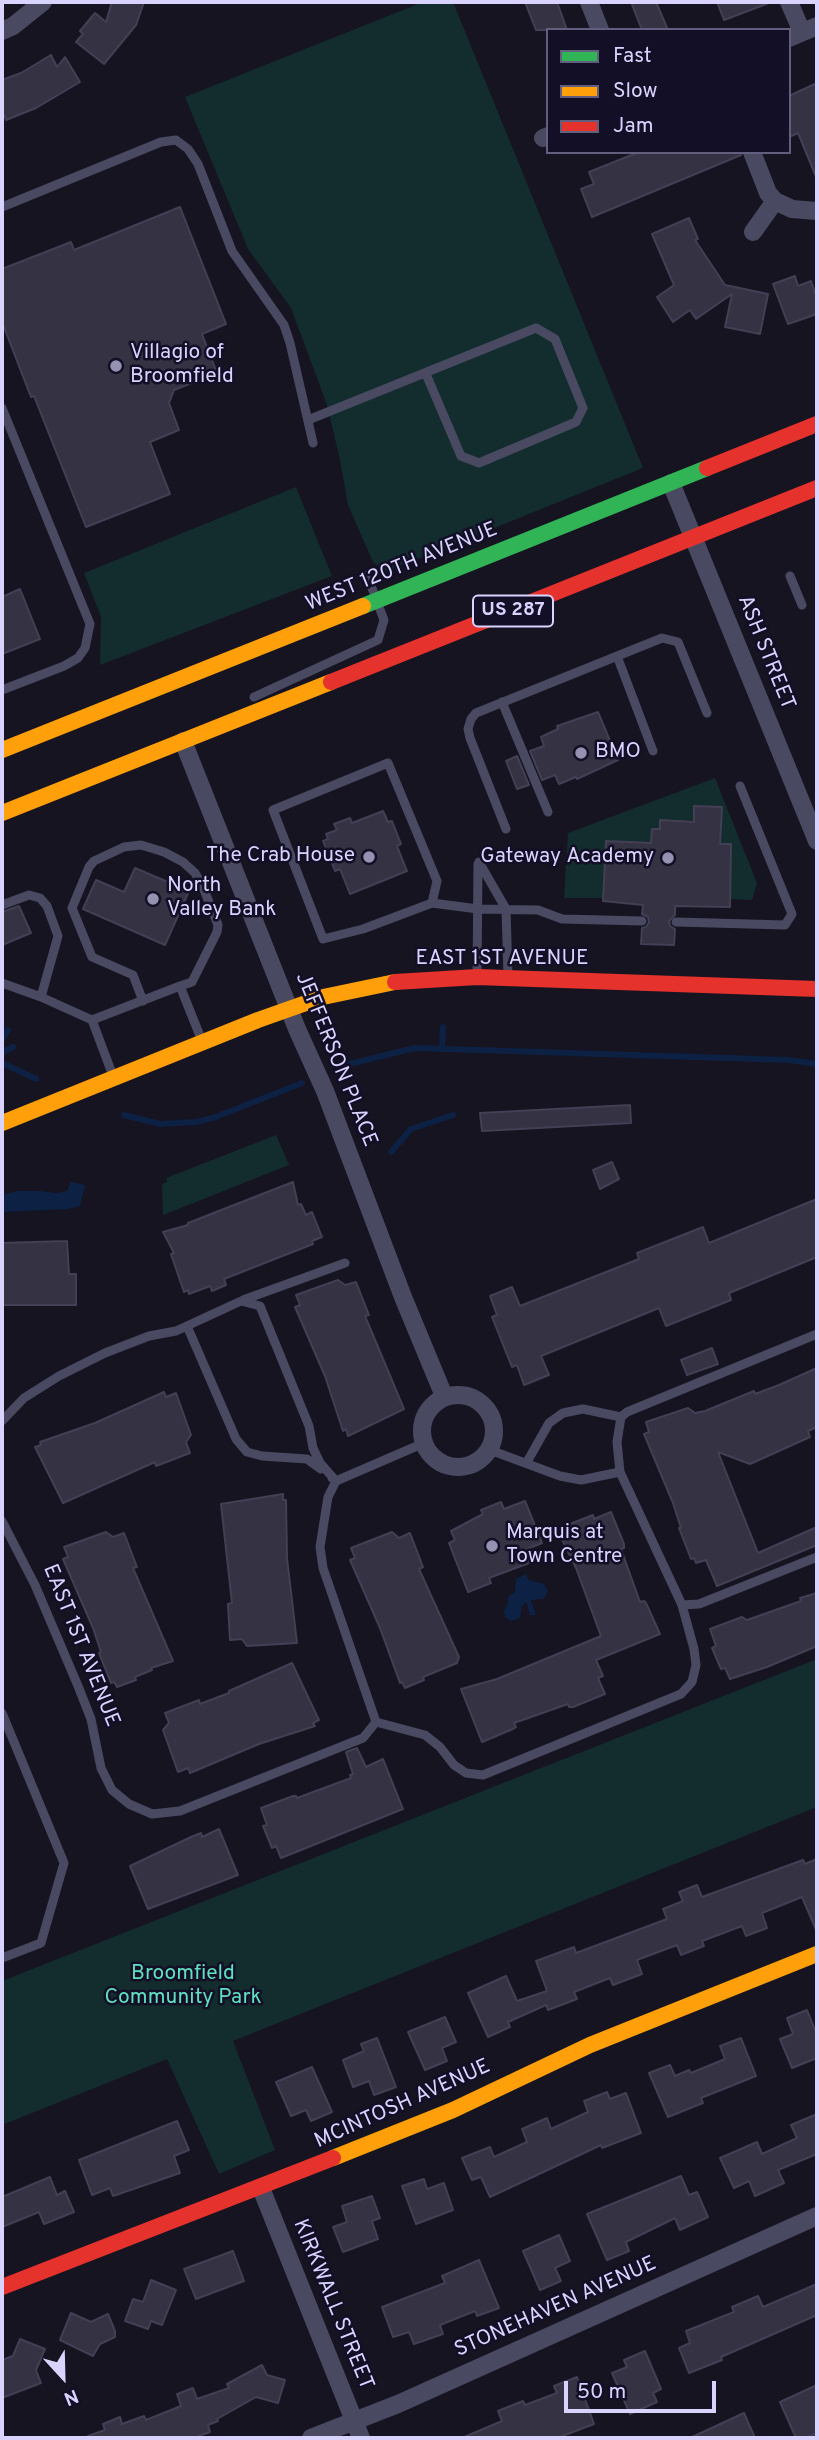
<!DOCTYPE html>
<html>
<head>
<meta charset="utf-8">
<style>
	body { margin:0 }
	#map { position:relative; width:819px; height:2440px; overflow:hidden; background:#161421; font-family:Overpass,sans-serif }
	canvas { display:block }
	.frame { position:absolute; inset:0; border:4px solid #d9d4ff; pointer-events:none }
	.legend { position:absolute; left:546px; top:28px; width:245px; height:126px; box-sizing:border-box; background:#130f26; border:2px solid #625e7d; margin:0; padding:9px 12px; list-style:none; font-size:21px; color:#d9d4ff }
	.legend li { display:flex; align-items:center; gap:14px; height:35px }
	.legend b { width:35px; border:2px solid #625e7d }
	.north { position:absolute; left:28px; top:2342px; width:70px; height:70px; -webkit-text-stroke:5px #130f26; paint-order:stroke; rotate:158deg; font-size:19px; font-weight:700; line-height:28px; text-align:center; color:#d9d4ff }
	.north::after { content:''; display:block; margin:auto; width:24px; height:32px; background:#d9d4ff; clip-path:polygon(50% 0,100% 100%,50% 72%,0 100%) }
	.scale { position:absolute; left:564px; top:2381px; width:152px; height:32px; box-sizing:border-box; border:4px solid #d9d4ff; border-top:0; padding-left:9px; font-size:21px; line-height:24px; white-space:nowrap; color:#d9d4ff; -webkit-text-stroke:5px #130f26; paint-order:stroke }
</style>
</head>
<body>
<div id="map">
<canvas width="819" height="2440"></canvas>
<div class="frame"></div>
<ul class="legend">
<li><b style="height:9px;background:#30b455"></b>Fast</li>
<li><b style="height:9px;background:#ff9f0a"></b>Slow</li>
<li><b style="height:9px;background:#e5322d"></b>Jam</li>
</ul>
<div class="north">N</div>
<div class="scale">50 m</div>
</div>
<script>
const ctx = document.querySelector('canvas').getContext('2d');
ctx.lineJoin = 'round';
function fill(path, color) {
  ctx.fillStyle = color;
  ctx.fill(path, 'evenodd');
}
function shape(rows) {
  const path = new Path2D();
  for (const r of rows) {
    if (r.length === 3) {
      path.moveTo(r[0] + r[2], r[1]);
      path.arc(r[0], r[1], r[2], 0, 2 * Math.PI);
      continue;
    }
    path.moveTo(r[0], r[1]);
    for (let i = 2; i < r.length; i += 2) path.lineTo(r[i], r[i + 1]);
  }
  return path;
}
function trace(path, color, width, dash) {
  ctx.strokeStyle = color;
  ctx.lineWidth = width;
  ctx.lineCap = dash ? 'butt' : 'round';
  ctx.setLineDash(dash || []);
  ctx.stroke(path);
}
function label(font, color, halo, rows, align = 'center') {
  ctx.font = font + ' Overpass,sans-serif';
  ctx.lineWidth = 5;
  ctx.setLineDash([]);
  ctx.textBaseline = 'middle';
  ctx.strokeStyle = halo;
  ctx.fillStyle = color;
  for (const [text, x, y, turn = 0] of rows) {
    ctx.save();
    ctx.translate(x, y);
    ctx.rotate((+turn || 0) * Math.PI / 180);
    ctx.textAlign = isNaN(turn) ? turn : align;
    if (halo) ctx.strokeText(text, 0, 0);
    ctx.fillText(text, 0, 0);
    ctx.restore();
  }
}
const green = shape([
	[423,2,453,2,643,468,385,572,373,562,348,505,340,460,327,405,291,308,248,249,185,97],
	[296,487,332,576,100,665,101,617,84,573],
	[715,778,757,883,752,900,730,899,731,845,720,844,722,808,695,806,694,822,661,820,660,829,652,829,651,843,603,898,564,898,568,833],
	[276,1135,289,1165,163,1215,162,1184,167,1182,166,1178],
	[817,1659,817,1807,233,2041,275,2150,219,2174,167,2059,2,2125,2,1981]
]);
const water = shape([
	[71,1182,85,1185,80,1206,67,1209,2,1212,2,1195,17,1191,41,1191,56,1193,67,1191],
	[526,1574,529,1580,544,1584,548,1591,544,1599,531,1600,536,1615,530,1615,526,1602,522,1606,520,1618,511,1621,505,1617,504,1611,508,1603,508,1597,515,1592,516,1579]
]);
const stream = shape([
	[2,1039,8,1030],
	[442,1049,443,1027],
	[2,1053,13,1047],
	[2,1063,36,1079],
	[337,1067,415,1048,789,1060,817,1064],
	[124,1115,160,1124,196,1122,213,1118,302,1083],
	[391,1152,411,1129,453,1115]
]);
const building = shape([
	[112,2,144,2,136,25,104,64,76,42,83,34,80,31,95,13,106,22,112,2],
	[525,2,557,2,567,30,536,30,525,2],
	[631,2,656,2,668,30,642,30,631,2],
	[717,2,769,2,769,3,724,20,717,2],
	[51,55,57,67,65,57,80,82,36,108,6,120,2,110,2,80,21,73,51,55],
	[817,83,817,179,798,133,789,137,789,96,817,83],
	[639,152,741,152,741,155,592,217,581,189,594,184,589,172,639,152],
	[180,207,226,324,202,334,217,373,174,390,169,403,179,430,150,442,170,494,86,527,34,396,31,397,2,322,2,269,71,242,74,250,180,207],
	[689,218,698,239,695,240,725,285,768,294,760,334,725,327,732,294,696,319,690,310,673,322,657,297,674,285,652,234,689,218],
	[795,276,798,286,811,281,817,298,817,314,788,324,773,284,795,276],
	[20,589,40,639,2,654,2,597,20,589],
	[598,712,618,760,577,779,576,777,559,784,555,775,542,780,530,751,544,746,541,737,558,729,557,726,598,712],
	[517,756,529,785,517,789,506,761,517,756],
	[694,806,722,807,720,844,731,844,730,907,675,906,675,915,669,921,670,926,675,929,674,945,641,944,642,928,646,927,649,922,648,917,642,914,643,905,603,901,606,841,651,843,652,829,660,829,660,820,694,822,694,806],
	[383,811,388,822,392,821,401,844,397,846,407,871,350,894,340,869,335,871,323,841,328,839,326,834,337,830,334,824,350,818,352,823,383,811],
	[135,868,189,891,165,945,83,909,96,880,124,892,135,868],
	[19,906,31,933,2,945,2,912,19,906],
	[630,1105,631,1123,482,1131,480,1113,630,1105],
	[612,1162,619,1179,600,1189,593,1170,612,1162],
	[293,1182,298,1205,301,1204,306,1215,312,1212,322,1237,312,1241,313,1244,224,1279,226,1285,212,1291,210,1286,189,1294,188,1290,184,1292,171,1254,174,1253,163,1232,188,1225,188,1223,293,1182],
	[817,1199,817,1257,729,1293,731,1300,666,1326,659,1308,541,1356,549,1375,524,1385,517,1365,512,1367,492,1317,497,1315,490,1296,512,1287,520,1306,639,1259,637,1253,703,1227,709,1243,817,1199],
	[67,1241,69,1274,76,1274,76,1305,2,1305,2,1243,67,1241],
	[338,1280,345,1285,356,1282,369,1315,365,1316,404,1409,348,1436,346,1429,343,1431,325,1376,295,1307,300,1305,296,1295,338,1280],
	[712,1348,718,1364,687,1375,681,1360,712,1348],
	[817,1368,817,1427,808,1431,810,1437,750,1464,718,1452,758,1553,817,1527,817,1545,717,1586,706,1560,696,1563,694,1558,691,1559,679,1528,681,1528,673,1503,644,1434,649,1432,646,1422,688,1408,695,1413,705,1411,754,1391,755,1394,779,1385,817,1368],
	[164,1392,166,1397,176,1393,191,1435,186,1442,190,1453,156,1466,155,1462,63,1503,35,1447,41,1445,40,1442,95,1423,164,1392],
	[283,1494,283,1500,286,1500,287,1558,297,1643,247,1646,242,1639,230,1640,228,1604,232,1603,221,1504,283,1494],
	[525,1501,542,1543,524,1550,529,1563,489,1578,491,1583,468,1592,449,1543,455,1540,451,1531,483,1514,481,1510,501,1502,504,1509,525,1501],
	[611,1512,624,1544,624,1548,621,1549,640,1602,644,1601,646,1603,660,1634,596,1660,603,1676,598,1678,605,1694,573,1707,569,1707,568,1704,514,1723,516,1727,513,1729,482,1742,461,1689,497,1679,601,1636,576,1568,557,1529,593,1515,594,1519,611,1512],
	[106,1532,113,1537,124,1533,137,1567,133,1568,173,1661,151,1668,152,1670,135,1677,136,1680,117,1687,114,1682,111,1683,99,1653,101,1652,93,1628,63,1559,68,1557,64,1547,106,1532],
	[392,1532,399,1538,410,1533,423,1567,419,1569,459,1657,457,1663,423,1677,424,1680,405,1688,402,1682,400,1683,380,1628,350,1560,355,1558,351,1548,392,1532],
	[817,1593,817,1646,767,1667,730,1679,725,1668,721,1669,712,1648,716,1646,710,1629,742,1617,747,1620,801,1601,800,1598,817,1593],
	[292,1663,319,1720,313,1723,315,1726,259,1744,190,1773,188,1768,178,1772,163,1730,169,1723,165,1713,199,1700,200,1704,229,1693,229,1691,292,1663],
	[357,1748,366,1767,383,1759,403,1809,281,1858,276,1846,272,1848,263,1826,267,1825,261,1808,293,1796,296,1796,297,1798,351,1778,350,1775,353,1774,346,1752,357,1748],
	[219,1829,238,1875,148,1909,130,1866,191,1837,201,1833,202,1837,219,1829],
	[817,1859,817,1932,802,1897,762,1913,767,1928,746,1936,742,1926,702,1941,704,1946,681,1955,677,1945,637,1960,642,1974,613,1985,610,1978,574,1992,577,1999,548,2010,546,2005,508,2022,510,2027,488,2037,468,1993,506,1976,517,2001,547,1991,536,1961,574,1947,576,1953,667,1919,663,1909,683,1901,679,1892,697,1885,702,1897,803,1860,805,1864,817,1859],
	[807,2010,817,2035,817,2058,792,2068,780,2039,793,2034,787,2018,807,2010],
	[445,2017,456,2042,442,2048,447,2061,425,2070,408,2032,445,2017],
	[377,2038,396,2087,374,2095,369,2081,353,2087,343,2060,364,2051,361,2044,377,2038],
	[741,2038,756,2076,701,2098,703,2103,668,2117,649,2073,670,2065,675,2076,689,2070,691,2073,725,2059,720,2046,741,2038],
	[312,2067,332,2112,311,2121,306,2110,291,2116,276,2082,312,2067],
	[607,2092,610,2099,626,2093,641,2133,602,2148,601,2145,490,2197,481,2177,472,2180,462,2158,490,2147,494,2157,527,2142,522,2129,547,2118,551,2129,588,2112,584,2101,607,2092],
	[817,2114,817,2154,778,2170,784,2183,755,2196,749,2181,734,2188,720,2158,757,2142,762,2154,797,2138,791,2125,817,2114],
	[177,2121,189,2150,174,2156,180,2173,113,2196,110,2188,92,2195,79,2160,177,2121],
	[681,2176,689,2195,697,2192,708,2217,680,2230,675,2218,626,2242,629,2251,607,2260,587,2214,681,2176],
	[50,2177,57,2195,65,2191,74,2212,44,2224,39,2212,2,2227,2,2197,50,2177],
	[424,2179,427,2189,444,2183,453,2210,416,2224,402,2186,424,2179],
	[372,2196,380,2218,372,2221,378,2239,343,2252,333,2227,347,2222,342,2206,372,2196],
	[559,2235,570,2261,555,2268,561,2281,540,2290,523,2251,559,2235],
	[233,2251,244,2281,196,2299,184,2269,233,2251],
	[479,2260,499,2308,477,2316,475,2311,440,2325,443,2334,414,2344,409,2332,393,2337,382,2307,445,2283,442,2276,479,2260],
	[151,2280,176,2290,162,2325,151,2321,148,2329,125,2321,133,2299,143,2302,151,2280],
	[817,2284,817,2315,721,2357,722,2360,689,2373,679,2348,690,2343,686,2331,734,2312,732,2307,758,2296,763,2307,817,2284],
	[71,2313,91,2322,108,2314,115,2331,115,2337,100,2344,93,2356,60,2340,71,2313],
	[20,2339,45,2349,36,2370,41,2383,2,2398,2,2360,13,2356,20,2339],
	[645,2351,661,2389,653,2393,657,2402,630,2414,612,2373,627,2367,624,2360,645,2351],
	[262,2365,267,2375,285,2380,278,2403,256,2397,217,2419,218,2421,208,2425,210,2432,193,2438,88,2438,88,2436,105,2430,103,2424,120,2417,122,2424,144,2416,146,2420,181,2406,177,2394,193,2388,197,2399,229,2388,227,2384,262,2365],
	[577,2377,594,2424,557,2438,462,2438,502,2421,498,2411,523,2401,525,2405,557,2393,554,2386,577,2377],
	[817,2385,817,2433,806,2438,796,2438,780,2402,817,2385],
	[744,2413,755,2438,690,2438,744,2413]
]);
const lane = shape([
	[2,207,161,142,176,140,188,149,198,164,232,251,284,325,290,343,313,443],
	[2,408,90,624,85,648,78,658,64,666,2,690],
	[308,420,536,328,555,339,583,408,576,422,479,463,461,456,426,374],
	[790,576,802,605],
	[617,656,653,751],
	[254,697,378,640,384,620,367,575],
	[502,702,548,812],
	[506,829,470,738,468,729,471,719,476,713,662,638,678,642,707,713],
	[479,862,506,909,508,976],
	[432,903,437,881,388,763,273,810,323,939,363,929,432,903,478,909,538,910,562,919,642,921],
	[2,905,29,895,40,898,47,906,58,936,41,997],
	[676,922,785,925,792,914,740,786],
	[477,976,478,864],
	[2,983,41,997,92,1020,113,1076],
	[143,1001,133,975,92,957,72,908,89,867,94,861,124,847,141,845,164,852,183,862,195,873,203,887,218,925,217,932,192,982,180,986],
	[92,1020,180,986,202,1041],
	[243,1300,345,1263],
	[187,1326,236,1439,247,1452,262,1456,307,1459,321,1469],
	[2,1421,24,1398,59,1376,105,1353,149,1336,176,1331,241,1301,260,1306,309,1426,313,1448,320,1463,336,1481,328,1497,320,1547,323,1568,376,1722],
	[490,1450,560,1476,581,1480,620,1472],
	[527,1462,549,1423,563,1413,583,1409,621,1417],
	[332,1478,336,1481,424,1443],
	[2,1521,35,1585,78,1686,91,1719,101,1768,112,1790,129,1804,152,1814,180,1811,363,1738,376,1722,425,1735,440,1747,454,1765,466,1773,483,1775,681,1694,692,1682,696,1665,694,1649,682,1605,620,1472,617,1442,621,1417,627,1412,817,1334],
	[682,1605,699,1604,817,1557],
	[2,1713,64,1863,41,1943,2,1958]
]);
const street = shape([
	[589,2,600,30],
	[789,2,802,32],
	[2,31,13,26,43,2],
	[789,38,817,26],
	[543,138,548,136],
	[752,152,768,193,775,201,792,209,817,211],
	[753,232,775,201],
	[671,483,817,841],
	[183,741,297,1029,325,1091,403,1297,444,1396],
	[458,1431,36],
	[261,2188,361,2438],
	[311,2438,398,2404,817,2216]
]);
const fast = shape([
	[363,606,707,468]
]);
const slow = shape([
	[2,750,363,606],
	[2,813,331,682],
	[2,1123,258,1020,323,997,395,982],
	[333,2158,453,2110,590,2045,817,1954]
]);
const jam = shape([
	[707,468,817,424],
	[331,682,817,488],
	[395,982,477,977,817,989],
	[2,2287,333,2158]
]);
const markers = [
	[116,366,7,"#9591b1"],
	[581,753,7,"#9591b1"],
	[369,857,7,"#9591b1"],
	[668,858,7,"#9591b1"],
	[153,899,7,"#9591b1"],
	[492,1546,7,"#9591b1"]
];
const shields = [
	[513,611,80]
];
const shieldNames = [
	["US 287",513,611]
];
const poiNames = [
	["Villagio of",130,354],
	["Broomfield",130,378],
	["BMO",595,753],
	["The Crab House",355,857,"right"],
	["Gateway Academy",654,858,"right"],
	["North",167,887],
	["Valley Bank",167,911],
	["Marquis at",506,1534],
	["Town Centre",506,1558]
];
const streetNames = [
	["WEST 120TH AVENUE",402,568,-22],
	["ASH STREET",765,653,68],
	["EAST 1ST AVENUE",502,960],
	["JEFFERSON PLACE",335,1060,68],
	["EAST 1ST AVENUE",80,1646,68],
	["MCINTOSH AVENUE",403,2105,-24],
	["KIRKWALL STREET",332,2305,68],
	["STONEHAVEN AVENUE",556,2308,-24]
];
const parkNames = [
	["Broomfield",183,1975],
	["Community Park",183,1999]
];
fill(green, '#132c2d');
fill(water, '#0d2144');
trace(stream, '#0d2144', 6);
fill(building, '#343243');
trace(building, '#433f54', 2);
trace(lane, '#4a4962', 9);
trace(street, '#4a4962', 18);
trace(fast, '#30b455', 16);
trace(slow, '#ff9f0a', 16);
trace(jam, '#e5322d', 16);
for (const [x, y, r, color] of markers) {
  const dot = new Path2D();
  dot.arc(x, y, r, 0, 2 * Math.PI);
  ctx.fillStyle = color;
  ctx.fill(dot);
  trace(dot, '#130f26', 2.5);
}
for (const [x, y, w] of shields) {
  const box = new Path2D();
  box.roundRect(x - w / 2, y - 15.5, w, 31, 5);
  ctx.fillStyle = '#130f26';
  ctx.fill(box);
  trace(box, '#d9d4ff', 2);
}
label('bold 19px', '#d9d4ff', null, shieldNames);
label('21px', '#d9d4ff', '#130f26', poiNames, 'left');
label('21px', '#d9d4ff', '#130f26', streetNames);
label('21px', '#5fe0c0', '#130f26', parkNames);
</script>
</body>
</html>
